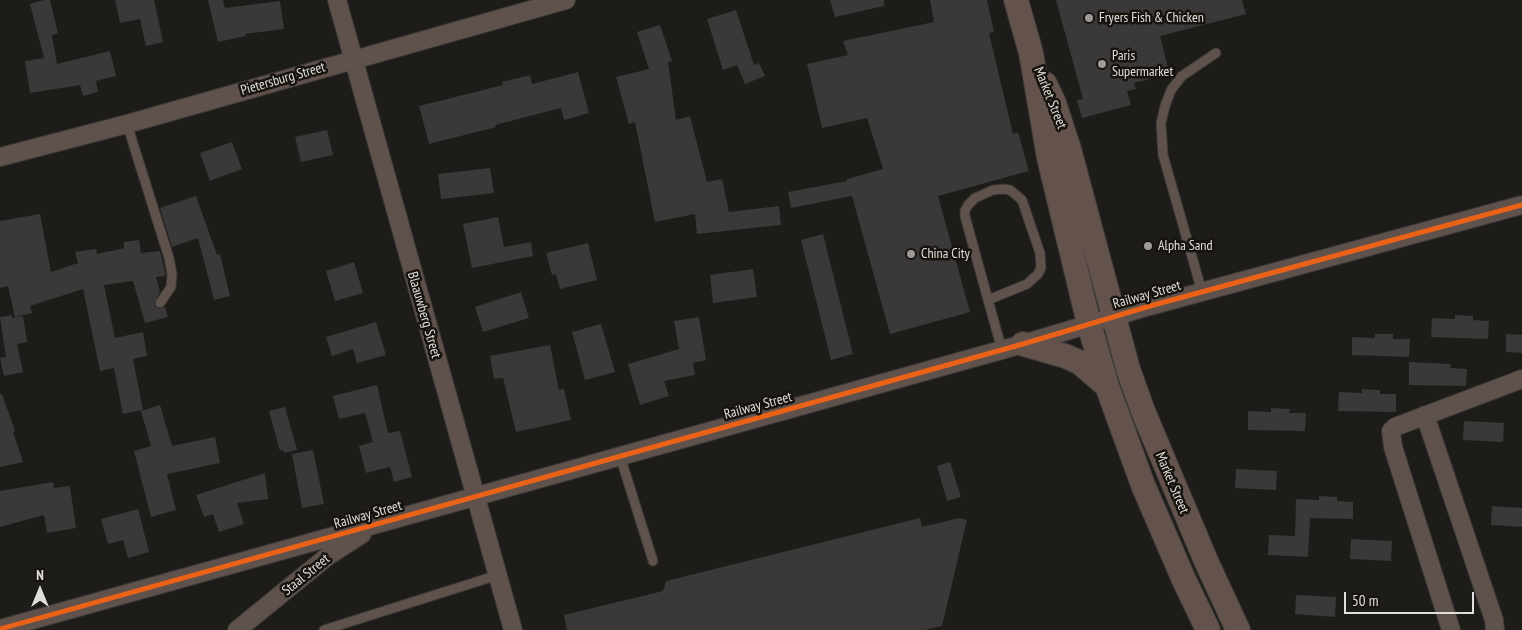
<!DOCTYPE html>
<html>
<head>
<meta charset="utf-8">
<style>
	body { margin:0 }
	#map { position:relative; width:1522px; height:630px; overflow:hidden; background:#1e1c19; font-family:"PT Sans Narrow",sans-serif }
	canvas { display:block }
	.north { position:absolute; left:15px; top:565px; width:50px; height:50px; -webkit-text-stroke:4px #17130e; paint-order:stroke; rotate:0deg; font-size:14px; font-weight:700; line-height:20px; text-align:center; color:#e1dfdb }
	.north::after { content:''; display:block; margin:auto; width:18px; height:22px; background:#e1dfdb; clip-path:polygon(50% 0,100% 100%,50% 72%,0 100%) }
	.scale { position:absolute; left:1344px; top:592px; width:130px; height:22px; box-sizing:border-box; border:2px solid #e1dfdb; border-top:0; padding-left:6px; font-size:15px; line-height:18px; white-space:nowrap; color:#e1dfdb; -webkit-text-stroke:4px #17130e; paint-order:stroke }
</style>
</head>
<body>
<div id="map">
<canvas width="1522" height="630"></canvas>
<div class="north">N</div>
<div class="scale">50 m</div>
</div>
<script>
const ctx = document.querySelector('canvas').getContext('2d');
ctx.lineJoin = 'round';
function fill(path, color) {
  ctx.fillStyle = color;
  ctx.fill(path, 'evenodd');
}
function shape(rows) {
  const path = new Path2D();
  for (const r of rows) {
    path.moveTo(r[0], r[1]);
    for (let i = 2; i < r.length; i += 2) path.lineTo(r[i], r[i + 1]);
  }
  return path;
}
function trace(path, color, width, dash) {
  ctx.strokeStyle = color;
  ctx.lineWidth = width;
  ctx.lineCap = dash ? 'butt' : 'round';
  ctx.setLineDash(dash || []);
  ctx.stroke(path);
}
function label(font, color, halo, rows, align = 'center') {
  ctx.font = font + ' "PT Sans Narrow",sans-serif';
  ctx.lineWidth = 5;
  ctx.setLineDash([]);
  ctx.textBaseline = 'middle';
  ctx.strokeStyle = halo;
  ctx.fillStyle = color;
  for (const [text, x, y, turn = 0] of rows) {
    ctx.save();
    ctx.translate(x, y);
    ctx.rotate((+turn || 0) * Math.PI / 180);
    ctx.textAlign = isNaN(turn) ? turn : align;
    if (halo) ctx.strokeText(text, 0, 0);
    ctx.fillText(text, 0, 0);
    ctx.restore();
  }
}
const building = shape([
	[44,0,50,0,58,33,52,35,57,64,110,51,116,76,96,81,98,92,83,96,80,85,30,93,25,61,44,58,30,4],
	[115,0,154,0,163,42,146,46,140,19,120,23],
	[208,0,223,0,225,8,280,1,284,29,245,34,246,36,218,42],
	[830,0,884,0,884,6,835,17],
	[930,0,987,0,994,32,989,33,1013,134,1018,132,1029,171,938,196,970,312,890,334,852,196,791,208,788,192,847,181,847,179,883,169,867,118,822,128,807,64,848,55,843,41,934,22],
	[1056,0,1242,0,1246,14,1160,36,1168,68,1157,71,1158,77,1134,83,1136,89,1127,91,1131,105,1082,118,1077,100,1083,99],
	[736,10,754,65,759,63,765,76,745,84,737,65,723,70,707,19],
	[660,25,672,61,668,62,676,120,690,116,707,182,722,179,729,212,779,206,781,225,697,234,695,214,655,222,635,122,629,124,616,77,649,69,637,32],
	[578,72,589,113,564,120,561,108,495,125,496,127,429,144,419,106,503,85,502,82,530,75,532,84],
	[327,130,333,155,301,162,295,137],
	[232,142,242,169,210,181,200,153],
	[490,168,494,193,441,199,438,174],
	[196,196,217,255,220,254,230,296,214,300,198,238,172,247,160,208],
	[40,214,51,272,78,263,75,252,96,249,97,254,124,248,124,242,139,240,141,253,160,251,166,276,156,277,160,292,154,303,155,306,159,309,165,307,168,317,145,323,133,281,104,285,115,338,143,332,147,356,133,359,143,410,123,414,114,368,100,371,83,289,30,306,32,313,15,317,8,286,0,288,0,221],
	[498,217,504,247,531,242,533,256,472,268,463,224],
	[823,234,853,354,831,360,801,240],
	[588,243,597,280,560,289,556,274,552,275,546,253],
	[354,262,363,293,335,301,326,271],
	[753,269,757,297,713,303,710,275],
	[521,292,529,318,483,332,475,307],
	[12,315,12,318,23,316,27,342,17,344,23,372,4,376,0,358,6,357,0,317],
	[1455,315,1473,316,1473,320,1489,321,1488,339,1431,337,1432,318,1455,319],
	[699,317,706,360,693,363,695,375,664,381,669,396,640,405,628,364,679,349,674,321],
	[376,322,386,355,357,363,353,349,332,356,326,337],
	[601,324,615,372,585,380,572,332],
	[1375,334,1393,334,1393,339,1410,339,1409,357,1352,355,1352,337,1375,338],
	[1506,334,1522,335,1522,353,1506,352],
	[550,345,559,390,564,389,571,420,516,432,503,378,494,379,490,356],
	[1409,362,1451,364,1450,368,1467,369,1466,386,1409,385],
	[377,385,388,433,400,431,412,477,394,482,390,467,366,473,359,446,373,442,365,413,339,419,333,396],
	[1362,389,1380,390,1380,394,1396,394,1396,412,1338,411,1339,392,1362,393],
	[0,394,2,394,15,431,13,432,23,462,0,467],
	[160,405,172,446,215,437,220,463,167,474,176,510,151,517,134,451,151,446,141,411],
	[285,407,297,450,284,453,283,450,280,451,269,411],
	[1271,408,1290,409,1289,413,1306,413,1305,431,1248,430,1248,411,1271,412],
	[1464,421,1504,423,1503,442,1463,440],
	[313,450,324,504,302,508,292,454],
	[950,462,961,497,947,501,937,466],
	[1236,469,1277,471,1276,490,1235,488],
	[265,473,268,499,237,503,244,524,219,532,213,514,204,517,196,495],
	[53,482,54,488,70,486,76,528,47,533,44,515,0,527,0,491],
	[1319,496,1337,497,1337,501,1353,502,1353,519,1310,518,1308,557,1268,555,1269,535,1295,536,1296,499,1319,500],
	[1492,506,1522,508,1522,527,1491,525],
	[138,509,149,552,128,558,123,540,108,544,101,519],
	[920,518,922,527,959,518,967,520,942,626,925,630,567,630,564,615,663,591,666,581],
	[1351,539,1392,541,1391,561,1350,559],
	[1296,595,1336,597,1335,617,1295,614]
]);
const lane = shape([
	[127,124,169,258,172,274,171,287,160,303],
	[1202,292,1163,155,1161,123,1165,106,1171,90,1182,76,1216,53],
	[988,300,1027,284,1038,274,1041,268,1040,253,1022,200,1010,190,1004,189,993,190,975,198,968,205,965,211,965,216,988,300,1002,350],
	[620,456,653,561],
	[324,630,498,575]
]);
const street = shape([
	[337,0,513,630],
	[0,157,127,124,566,0],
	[1425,415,1494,620,1495,630],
	[0,629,1023,344,1150,306,1522,205],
	[237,630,328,556,362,534],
	[1451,630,1393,447,1391,431,1395,427,1522,379]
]);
const secondary = shape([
	[1016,0,1031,53,1049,158,1089,324,1107,386,1143,485,1184,580,1208,630],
	[1045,84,1054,103,1069,149,1128,369,1143,411,1206,561,1238,630],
	[1023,344,1065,356,1079,362,1107,386]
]);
const cycleway = shape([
	[0,629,1023,344,1150,306,1522,205]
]);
const markers = [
	[1089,18,5,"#9d9b97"],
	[1102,64,5,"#9d9b97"],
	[1148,246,5,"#9d9b97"],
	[911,254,5,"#9d9b97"]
];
const poiNames = [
	["Fryers Fish & Chicken",1099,18],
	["Paris",1112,56],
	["Supermarket",1112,72],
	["Alpha Sand",1158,246],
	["China City",921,254]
];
const streetNames = [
	["Pietersburg Street",283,79,-16],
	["Market Street",1050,98,68],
	["Railway Street",1147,295,-16],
	["Blaauwberg Street",424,315,74],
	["Railway Street",758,406,-15],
	["Market Street",1172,483,67],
	["Railway Street",368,515,-16],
	["Staal Street",306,575,-39]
];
fill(building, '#3a3838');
trace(lane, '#383735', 11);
trace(street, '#383735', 20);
trace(secondary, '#383735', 26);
trace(lane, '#5f514b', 9);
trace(street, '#5f514b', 18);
trace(secondary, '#63534c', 24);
trace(cycleway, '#ea6118', 5);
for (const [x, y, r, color] of markers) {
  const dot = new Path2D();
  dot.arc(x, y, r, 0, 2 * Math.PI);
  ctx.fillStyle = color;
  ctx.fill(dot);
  trace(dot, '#17130e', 2);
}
label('14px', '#e1dfdb', '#17130e', poiNames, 'left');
label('14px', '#e1dfdb', '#17130e', streetNames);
</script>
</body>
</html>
